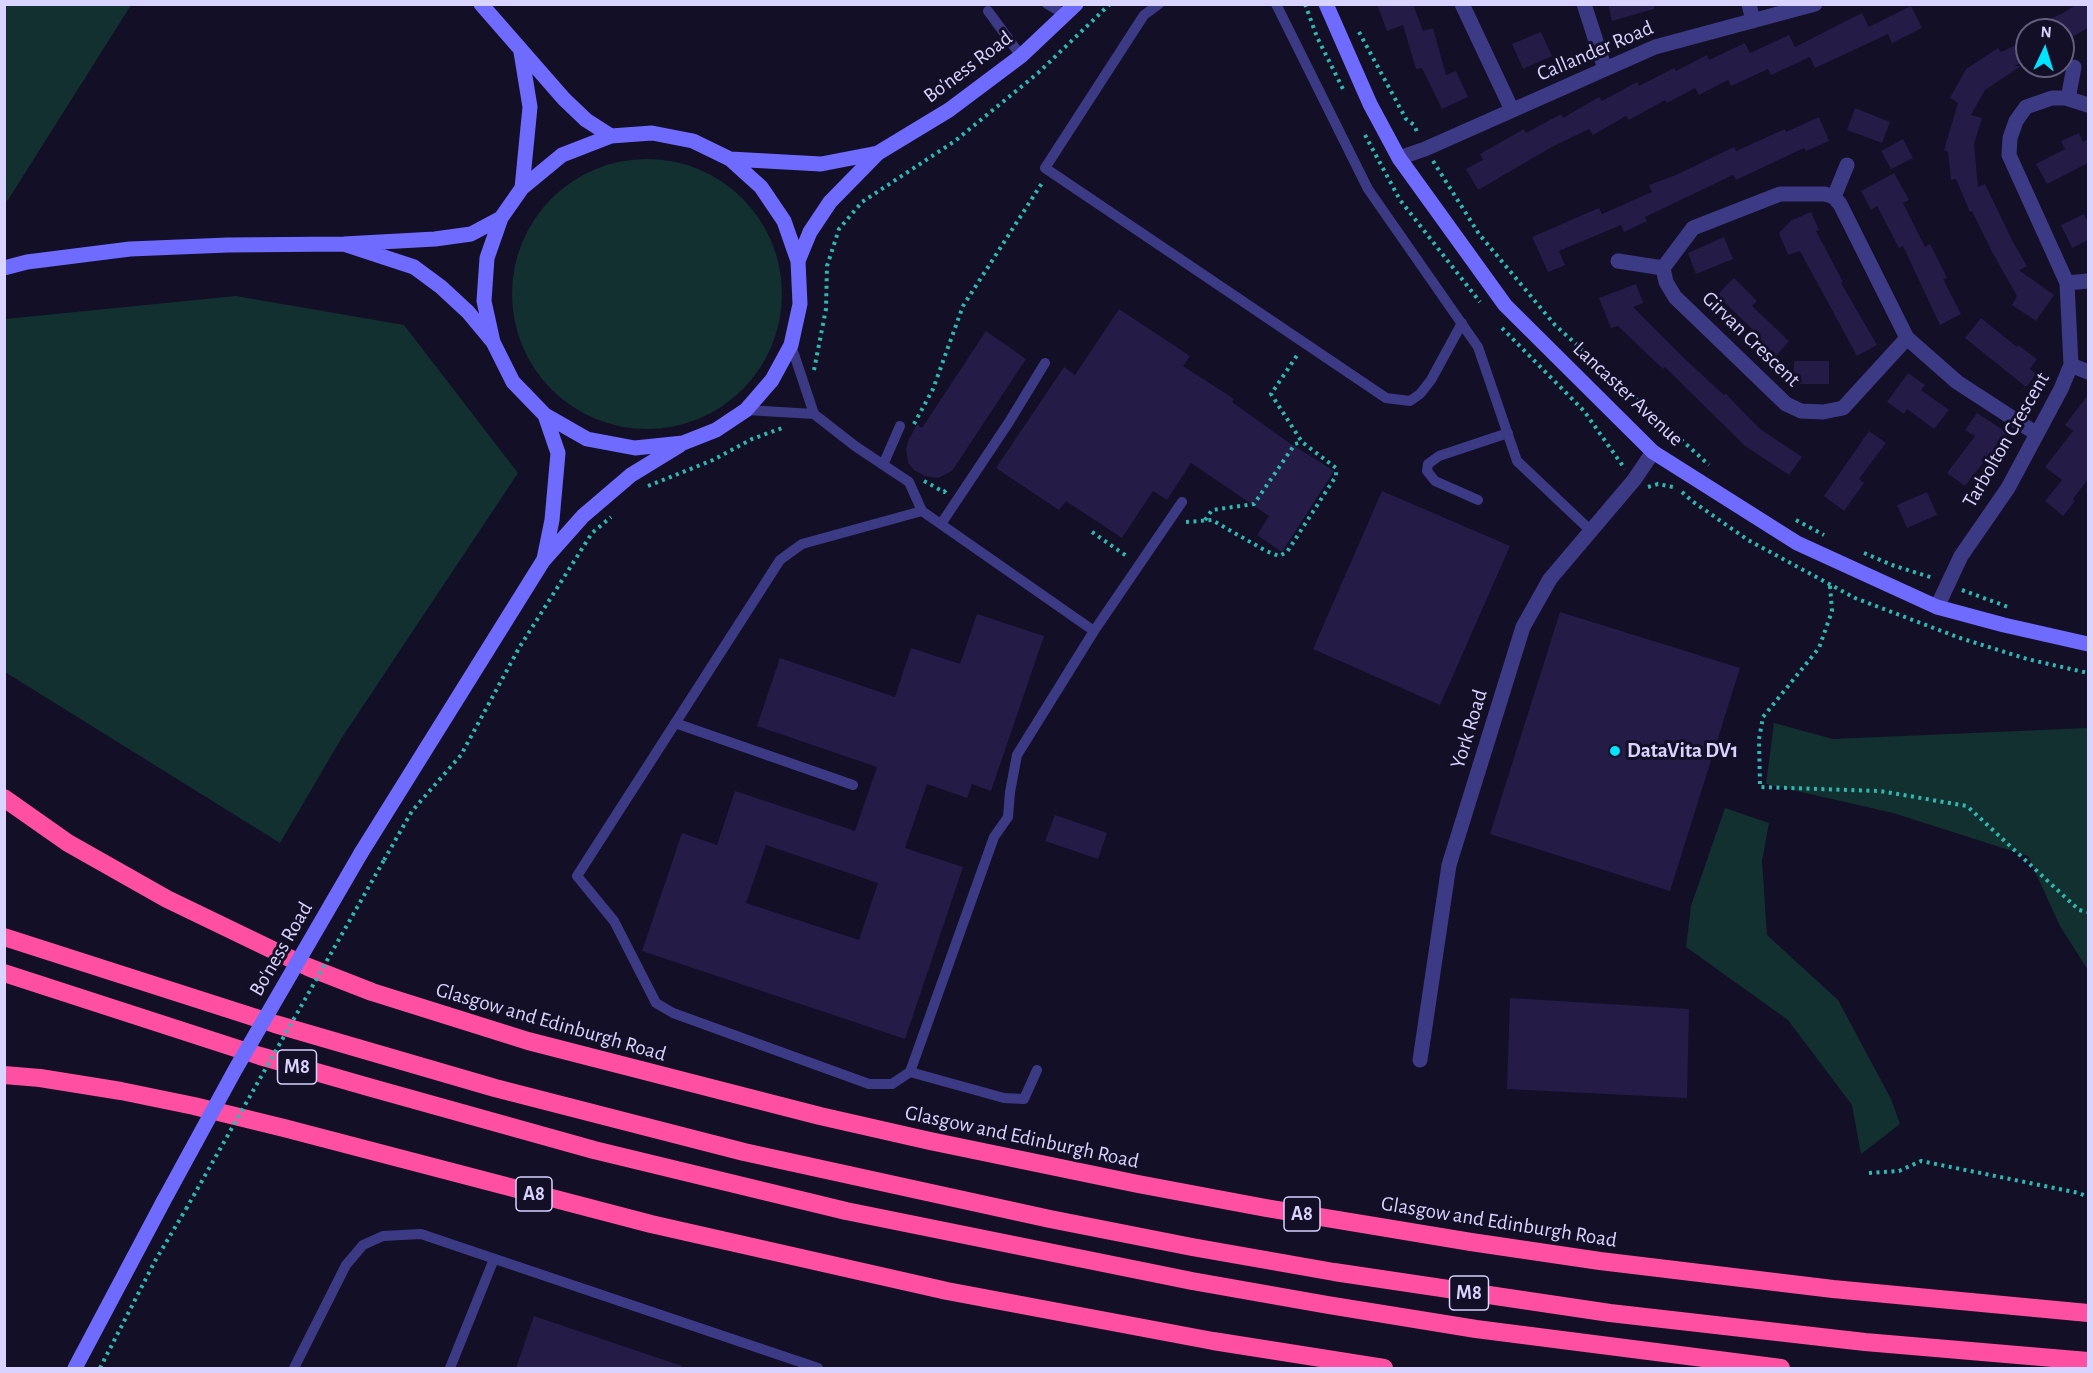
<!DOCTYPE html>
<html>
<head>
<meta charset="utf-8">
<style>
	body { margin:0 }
	#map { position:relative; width:2093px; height:1373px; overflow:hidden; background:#130f26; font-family:"Alegreya Sans",sans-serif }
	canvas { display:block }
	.frame { position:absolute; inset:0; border:6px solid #d9d4ff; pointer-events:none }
	.north { position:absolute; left:2015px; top:18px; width:60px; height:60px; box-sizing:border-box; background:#130f26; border:2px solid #625e7d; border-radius:50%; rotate:4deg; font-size:16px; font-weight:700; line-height:24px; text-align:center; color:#d9d4ff }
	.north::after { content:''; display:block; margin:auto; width:21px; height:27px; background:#00e5ff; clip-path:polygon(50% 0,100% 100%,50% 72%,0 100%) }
</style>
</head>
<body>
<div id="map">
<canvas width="2093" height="1373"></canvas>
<div class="frame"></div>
<div class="north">N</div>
</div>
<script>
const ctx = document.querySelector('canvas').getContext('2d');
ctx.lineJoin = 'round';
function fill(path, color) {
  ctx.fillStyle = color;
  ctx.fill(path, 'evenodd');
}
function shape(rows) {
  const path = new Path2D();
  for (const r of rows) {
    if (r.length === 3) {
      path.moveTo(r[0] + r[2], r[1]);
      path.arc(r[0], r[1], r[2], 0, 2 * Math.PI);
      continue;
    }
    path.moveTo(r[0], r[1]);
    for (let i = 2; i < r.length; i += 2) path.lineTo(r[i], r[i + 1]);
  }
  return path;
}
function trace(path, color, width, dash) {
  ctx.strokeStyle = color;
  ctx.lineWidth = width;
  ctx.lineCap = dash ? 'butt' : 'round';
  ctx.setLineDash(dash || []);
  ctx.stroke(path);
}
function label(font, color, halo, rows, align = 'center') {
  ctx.font = font + ' "Alegreya Sans",sans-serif';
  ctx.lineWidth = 6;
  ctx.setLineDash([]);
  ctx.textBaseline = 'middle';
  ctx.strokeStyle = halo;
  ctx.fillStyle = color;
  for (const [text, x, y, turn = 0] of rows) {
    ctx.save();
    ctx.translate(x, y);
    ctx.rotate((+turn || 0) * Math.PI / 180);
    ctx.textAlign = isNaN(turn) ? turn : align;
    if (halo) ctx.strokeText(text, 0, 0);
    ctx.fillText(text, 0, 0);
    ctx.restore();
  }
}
const green = shape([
	[5,4,131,5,8,200,5,201],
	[647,294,135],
	[236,296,404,325,518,473,341,739,280,843,5,672,5,319],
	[1774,723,1833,739,2088,728,2088,970,2060,926,2028,856,1893,813,1766,784],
	[1725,808,1769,823,1762,861,1767,935,1838,1000,1891,1099,1900,1124,1861,1154,1852,1105,1788,1020,1686,947,1691,906]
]);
const building = shape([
	[1377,4,1413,4,1423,31,1433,28,1446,75,1456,71,1468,97,1442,109,1422,68,1416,69,1403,25,1387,31],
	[1608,4,1654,4,1654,9,1612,21],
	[2077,4,2088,4,2088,28,2063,42,2063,30,2026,30,2063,13],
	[1911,6,1922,28,1892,43,1888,34,1815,68,1810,57,1771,75,1768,69,1731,86,1728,80,1699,95,1695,88,1667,103,1665,100,1629,120,1626,116,1593,135,1589,129,1550,148,1478,190,1466,169,1483,160,1480,154,1524,129,1526,133,1561,114,1563,118,1599,97,1602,101,1637,82,1639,86,1674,68,1676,71,1707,55,1709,60,1745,43,1750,53,1789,35,1795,47,1862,13,1869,27],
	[1541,32,1552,56,1523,69,1512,44],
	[2027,40,2027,60,2014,66,2021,66,1985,90,1971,115,1982,118,1974,144,1978,187,1985,184,2013,242,2027,266,2019,270,2054,295,2036,321,2012,305,2017,296,1991,250,1972,211,1970,212,1956,179,1951,180,1948,152,1944,150,1958,103,1950,98,1966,69,1998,48,2001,52],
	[1855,108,1890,122,1882,143,1847,130],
	[1819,117,1829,141,1806,151,1804,148,1736,180,1733,175,1645,217,1647,221,1624,232,1621,225,1559,251,1565,265,1548,272,1532,237,1599,208,1602,214,1652,192,1649,185,1676,175,1734,147,1736,151,1785,129,1786,132],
	[2079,133,2083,142,2088,139,2088,163,2047,184,2036,164,2065,149,2061,141],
	[1903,139,1913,158,1891,169,1881,151],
	[1894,173,1909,200,1903,203,1925,247,1930,244,1947,278,1943,279,1961,314,1940,325,1903,246,1899,248,1877,206,1871,210,1861,191],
	[1811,212,1819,230,1816,231,1843,282,1841,283,1877,345,1857,356,1800,251,1788,255,1779,233,1792,220],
	[2084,214,2088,223,2088,240,2072,248,2061,225],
	[1724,237,1733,259,1696,274,1688,253],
	[1734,278,1757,301,1752,306,1789,341,1775,357,1749,333,1752,329,1717,295],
	[1636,284,1643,303,1633,307,1687,361,1724,395,1726,394,1760,429,1802,457,1789,475,1745,446,1665,367,1663,369,1618,326,1611,328,1599,298],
	[1119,309,1190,356,1183,366,1234,399,1232,402,1288,442,1334,471,1282,552,1257,535,1269,516,1191,463,1167,500,1153,491,1122,538,1066,501,1059,510,996,468,1064,367,1075,375],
	[1981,318,2017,347,2018,345,2037,359,2030,369,2036,374,2026,387,1965,338],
	[986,331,1026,359,952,471,938,478,925,476,914,470,908,463,906,449,908,441,917,424,922,428],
	[1794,361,1829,361,1829,384,1793,384],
	[1908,373,1925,385,1921,390,1949,410,1934,429,1907,409,1904,414,1887,402],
	[2088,395,2088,479,2073,499,2075,501,2063,516,2045,501,2062,480,2045,467,2073,431,2065,425],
	[1977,413,2009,434,1998,452,1994,449,1965,486,1947,473,1975,436,1965,430],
	[1869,431,1886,443,1859,479,1864,483,1844,511,1824,496],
	[1382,491,1510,546,1440,705,1313,649],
	[1927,492,1937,515,1907,528,1897,505],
	[1560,612,1740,668,1670,891,1490,834],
	[977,614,1044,636,991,791,972,784,967,798,927,784,905,848,963,867,905,1039,642,951,682,833,717,845,735,791,855,831,877,767,757,726,780,658,895,697,911,648,960,664],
	[766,845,878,883,859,940,746,903],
	[1055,815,1107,833,1098,859,1045,841],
	[1510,998,1689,1009,1687,1098,1507,1089],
	[534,1316,682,1366,681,1368,516,1368]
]);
const path = shape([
	[1305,4,1317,37,1344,91],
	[1359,32,1406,119,1414,125,1418,134],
	[1365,135,1400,200,1480,302],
	[1433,161,1479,234,1555,325,1709,465],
	[1502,328,1584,411,1625,469],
	[814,370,826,309,827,266,839,229,862,202,955,141,1038,73,1110,4],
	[914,424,933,389,963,306,1042,183],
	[924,481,944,492,946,490],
	[648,486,713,460,752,439,785,427],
	[1648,487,1658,484,1673,487],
	[1682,492,1692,501,1748,540,1855,598,1960,638,2027,659,2088,673],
	[1205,520,1212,510,1254,504,1295,444,1302,442],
	[1796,520,1824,535],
	[1186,522,1212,520,1266,551,1279,556,1287,552,1336,476,1336,468,1302,442,1271,394,1298,354],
	[1092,532,1128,557],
	[1864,553,1892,565,1933,578],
	[1830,586,1832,611,1819,648,1763,717,1759,739,1760,787,1880,791,1967,806,2079,910,2088,912],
	[1962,590,2011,608],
	[384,860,412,811,461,755,519,648,592,533,611,517],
	[1869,1173,1899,1171,1921,1161,2079,1193,2088,1197],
	[100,1368,155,1261,186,1209]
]);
const lane = shape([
	[1047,4,1066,15],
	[1159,4,1144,15,1045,168,1386,398,1410,401,1420,394,1431,380,1462,323],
	[1276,4,1368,189,1478,347,1517,461,1591,531],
	[988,11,1021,56],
	[791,345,814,414,855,446,909,482,922,511,1094,631],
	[746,410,814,414],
	[883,465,900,426],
	[1478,500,1435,481,1427,471,1428,464,1439,456,1508,433],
	[922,511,802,544,780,560,577,876,614,921,656,1003,673,1013,869,1084,892,1084,910,1072,994,837,1008,817,1010,792,1017,755,1094,631,1182,502],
	[941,524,1009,422,1045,363],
	[675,723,853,785],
	[910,1072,1004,1098,1024,1099,1037,1070],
	[294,1368,346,1265,363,1245,383,1236,421,1234,818,1368],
	[450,1368,494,1259]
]);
const street = shape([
	[1462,4,1512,110],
	[1584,4,1605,69],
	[1749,4,1753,21],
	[2068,99,2074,67],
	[1399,158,1425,149,1655,47,1815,4],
	[1834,197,1847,165],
	[1618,261,1663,268],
	[2067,283,2088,281],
	[1907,338,1843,408,1823,412,1801,411,1786,404,1675,297,1666,282,1663,268,1693,228,1780,194,1825,194,1834,197,1840,204,1907,338,1957,382,2037,434],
	[2071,365,2088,372],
	[1937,607,1961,556,2008,488,2061,389,2071,365,2067,283,2009,155,2010,138,2016,121,2026,107,2052,98,2066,98,2088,105],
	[1420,1060,1449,865,1523,627,1550,579,1634,480,1653,452]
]);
const secondary = shape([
	[481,4,564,99,586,120,611,136],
	[1326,4,1370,104,1399,158,1505,305,1653,452,1797,543,1937,607,2004,625,2088,644],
	[521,52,530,107,522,188],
	[730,159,821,164,878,153],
	[344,244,414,267,441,287,468,312,493,342,513,382,545,415,587,439,635,448,683,443,716,430,746,410,772,380,791,345,800,304,798,261,784,221,761,187,730,159,693,141,652,133,611,136,562,155,522,188,501,218,487,258,484,301,493,342],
	[798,261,810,232,830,202,878,153,949,110,1021,56,1076,4],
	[4,268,27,262,130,249,228,245,344,244,435,239,471,234,501,218],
	[544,559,552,520,558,453,545,415],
	[361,853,543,561,583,516,631,475,680,445],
	[75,1368,163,1202]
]);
const highway = shape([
	[4,798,68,843,167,899,308,967,372,992,528,1041,820,1116,930,1141,1138,1184,1266,1208,1471,1242,1600,1261,1833,1289,2088,1313],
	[4,937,275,1024,495,1088,744,1152,1050,1219,1192,1247,1334,1272,1610,1313,1865,1342,2088,1361],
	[4,973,260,1056,372,1088,594,1150,846,1211,1192,1281,1328,1305,1476,1329,1781,1368],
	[4,1075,40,1078,121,1091,194,1106,284,1128,651,1224,947,1291,1213,1341,1384,1368]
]);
const pathBridge = shape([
	[186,1209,384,860]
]);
const secondaryBridge = shape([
	[163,1202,235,1070,361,853]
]);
const markers = [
	[1615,751,6,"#00e5ff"]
];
const shields = [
	[297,1067,39],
	[534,1194,36],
	[1302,1214,36],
	[1469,1293,39]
];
const shieldNames = [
	["M8",297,1067],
	["A8",534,1194],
	["A8",1302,1214],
	["M8",1469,1293]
];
const streetNames = [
	["Callander Road",1595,51,-23],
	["Bo'ness Road",968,67,-37],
	["Girvan Crescent",1751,339,44],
	["Lancaster Avenue",1628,394,43],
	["Tarbolton Crescent",2006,440,-60],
	["York Road",1469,729,-73],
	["Bo'ness Road",281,949,-60],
	["Glasgow and Edinburgh Road",551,1022,16],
	["Glasgow and Edinburgh Road",1022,1137,12],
	["Glasgow and Edinburgh Road",1499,1222,9]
];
const poiNames = [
	["DataVita DV1",1627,751]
];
fill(green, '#12302f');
fill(building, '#241b47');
trace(path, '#2fb8b0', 4, [3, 4.5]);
trace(lane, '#3d3a85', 10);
trace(street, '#3d3a85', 15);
trace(secondary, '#6f6bff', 15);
trace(highway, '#ff4fa3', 18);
trace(pathBridge, '#2fb8b0', 4, [3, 4.5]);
trace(secondaryBridge, '#6f6bff', 15);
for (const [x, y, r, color] of markers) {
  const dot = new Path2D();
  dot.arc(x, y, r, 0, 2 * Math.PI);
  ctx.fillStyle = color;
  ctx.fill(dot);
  trace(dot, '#130f26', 2);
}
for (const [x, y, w] of shields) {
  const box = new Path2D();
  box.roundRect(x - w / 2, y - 17, w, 34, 4.5);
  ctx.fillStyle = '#130f26';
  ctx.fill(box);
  trace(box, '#d9d4ff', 1.5);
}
label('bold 20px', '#d9d4ff', null, shieldNames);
label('21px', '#d9d4ff', '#130f26', streetNames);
label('bold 21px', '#d9d4ff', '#130f26', poiNames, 'left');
</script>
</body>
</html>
